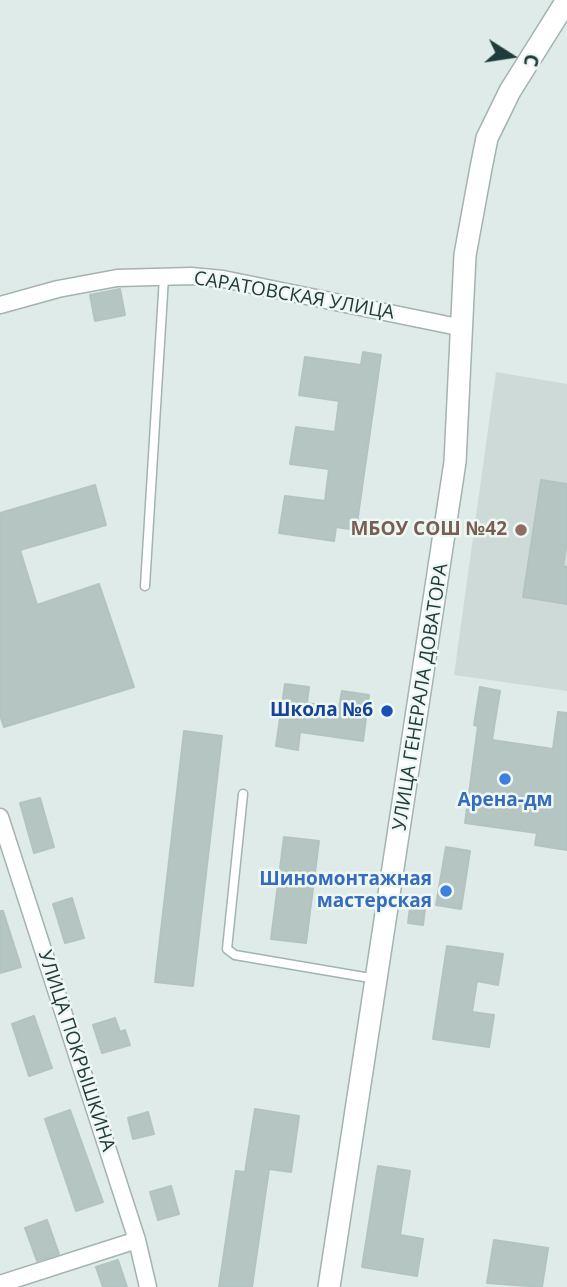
<!DOCTYPE html>
<html>
<head>
<meta charset="utf-8">
<style>
	body { margin:0 }
	#map { position:relative; width:567px; height:1287px; overflow:hidden; background:#dfebe8; font-family:"Open Sans",sans-serif }
	canvas { display:block }
	.north { position:absolute; left:476px; top:21px; width:70px; height:70px; -webkit-text-stroke:5px #eff7f5; paint-order:stroke; rotate:102deg; font-size:19px; font-weight:700; line-height:28px; text-align:center; color:#203b3b }
	.north::after { content:''; display:block; margin:auto; width:24px; height:32px; background:#203b3b; clip-path:polygon(50% 0,100% 100%,50% 72%,0 100%) }
</style>
</head>
<body>
<div id="map">
<canvas width="567" height="1287"></canvas>
<div class="north">С</div>
</div>
<script>
const ctx = document.querySelector('canvas').getContext('2d');
ctx.lineJoin = 'round';
function fill(path, color) {
  ctx.fillStyle = color;
  ctx.fill(path, 'evenodd');
}
function shape(rows) {
  const path = new Path2D();
  for (const r of rows) {
    path.moveTo(r[0], r[1]);
    for (let i = 2; i < r.length; i += 2) path.lineTo(r[i], r[i + 1]);
  }
  return path;
}
function trace(path, color, width, dash) {
  ctx.strokeStyle = color;
  ctx.lineWidth = width;
  ctx.lineCap = dash ? 'butt' : 'round';
  ctx.setLineDash(dash || []);
  ctx.stroke(path);
}
function label(font, color, halo, rows, align = 'center') {
  ctx.font = font + ' "Open Sans",sans-serif';
  ctx.lineWidth = 5;
  ctx.setLineDash([]);
  ctx.textBaseline = 'middle';
  ctx.strokeStyle = halo;
  ctx.fillStyle = color;
  for (const [text, x, y, turn = 0] of rows) {
    ctx.save();
    ctx.translate(x, y);
    ctx.rotate((+turn || 0) * Math.PI / 180);
    ctx.textAlign = isNaN(turn) ? turn : align;
    if (halo) ctx.strokeText(text, 0, 0);
    ctx.fillText(text, 0, 0);
    ctx.restore();
  }
}
const built = shape([
	[496,372,567,384,567,691,454,675]
]);
const building = shape([
	[120,289,125,315,95,321,90,295,120,289],
	[363,352,381,355,356,530,336,527,334,541,279,533,285,496,325,501,329,469,290,464,296,427,335,432,339,401,299,395,305,357,361,365,363,352],
	[541,480,567,484,567,540,563,566,567,567,567,604,523,597,541,480],
	[95,485,106,525,20,550,37,605,99,584,134,687,4,727,0,715,0,513,95,485],
	[285,684,309,687,307,703,339,708,342,691,369,695,363,741,300,732,298,750,276,746,285,684],
	[480,687,500,691,492,740,553,749,558,712,567,713,567,850,535,845,537,833,465,823,478,726,474,725,480,687],
	[184,731,222,736,193,986,155,982,184,731],
	[40,798,54,847,34,853,20,803,40,798],
	[284,837,319,841,306,943,271,939,284,837],
	[446,847,470,851,461,909,436,905,446,847],
	[72,898,84,938,65,943,53,904,72,898],
	[410,907,425,909,423,925,408,923,410,907],
	[0,911,3,911,21,967,0,973,0,911],
	[447,946,503,954,498,985,477,981,472,1012,494,1015,489,1047,433,1039,447,946],
	[34,1016,52,1068,29,1076,12,1024,34,1016],
	[115,1018,120,1032,125,1030,130,1045,102,1053,93,1025,115,1018],
	[255,1109,299,1116,291,1172,269,1169,252,1287,219,1287,236,1171,245,1172,255,1109],
	[70,1110,103,1202,76,1211,45,1119,70,1110],
	[148,1112,154,1134,133,1139,128,1118,148,1112],
	[378,1166,410,1171,400,1235,423,1239,417,1276,362,1267,378,1166],
	[171,1186,179,1214,158,1220,150,1192,171,1186],
	[47,1220,59,1254,37,1261,25,1228,47,1220],
	[494,1240,548,1248,542,1287,487,1283,494,1240],
	[118,1260,127,1287,103,1287,96,1267,118,1260]
]);
const service = shape([
	[145,586,164,277],
	[243,794,227,949,235,955,376,979]
]);
const minor = shape([
	[0,305,58,289,117,278,191,276,223,279,463,328],
	[0,817,137,1240,148,1287],
	[0,1284,137,1240]
]);
const tertiary = shape([
	[329,1287,455,462,465,255,481,168,487,138,510,91,567,0]
]);
const markers = [
	[521,530,7,"#8d6e63"],
	[387,711,7,"#1a4fb4"],
	[505,779,7,"#3f7fe0"],
	[446,891,7,"#3f7fe0"]
];
const streetNames = [
	["САРАТОВСКАЯ УЛИЦА",294,296,10],
	["УЛИЦА ГЕНЕРАЛА ДОВАТОРА",421,697,-81],
	["УЛИЦА ПОКРЫШКИНА",76,1051,72]
];
const educationNames = [
	["МБОУ СОШ №42",507,530]
];
const transitNames = [
	["Школа №6",373,711]
];
const shopNames = [
	["Арена-дм",505,801],
	["Шиномонтажная",432,880,"right"],
	["мастерская",432,902,"right"]
];
fill(built, '#cddad8');
fill(building, '#b4c5c2');
trace(building, '#b2c4c1', 2);
trace(service, '#a2b3b1', 11);
trace(minor, '#a2b3b1', 19);
trace(tertiary, '#a2b3b1', 24);
trace(service, '#fff', 8);
trace(minor, '#fff', 16);
trace(tertiary, '#fff', 21);
for (const [x, y, r, color] of markers) {
  const dot = new Path2D();
  dot.arc(x, y, r, 0, 2 * Math.PI);
  ctx.fillStyle = color;
  ctx.fill(dot);
  trace(dot, '#eff7f5', 2.5);
}
label('19px', '#203b3b', '#eff7f5', streetNames);
label('bold 19px', '#785e54', '#eff7f5', educationNames, 'right');
label('bold 19px', '#164399', '#eff7f5', transitNames, 'right');
label('bold 19px', '#366cbe', '#eff7f5', shopNames);
</script>
</body>
</html>
